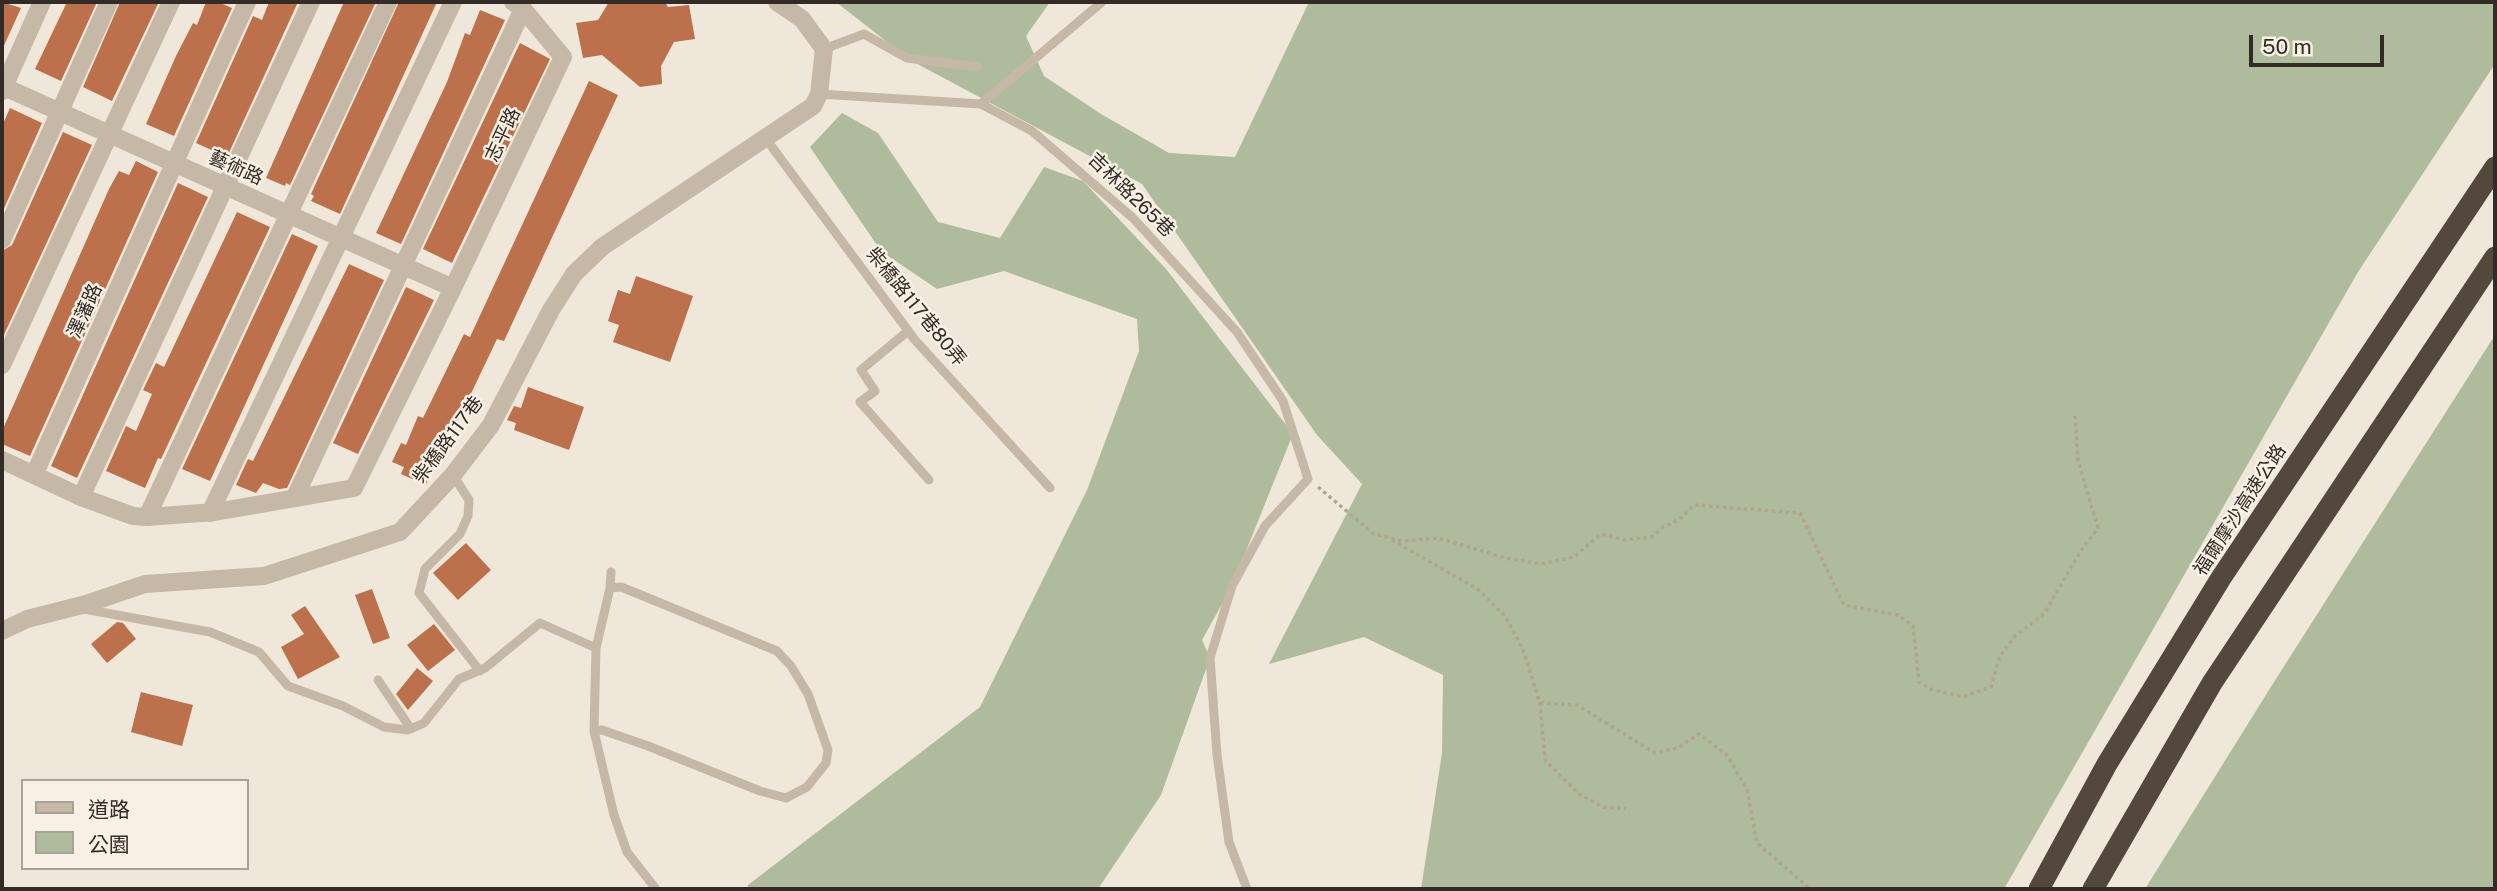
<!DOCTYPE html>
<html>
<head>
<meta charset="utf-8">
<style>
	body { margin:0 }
	#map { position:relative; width:2497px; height:891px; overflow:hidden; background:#efe7d9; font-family:"Public Sans","Noto Sans TC",sans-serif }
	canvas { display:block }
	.frame { position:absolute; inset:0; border:4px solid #332b27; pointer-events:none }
	.legend { position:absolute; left:21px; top:779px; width:228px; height:91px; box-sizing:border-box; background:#f7f1e5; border:2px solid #a9a299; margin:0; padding:9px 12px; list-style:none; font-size:21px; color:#332b27 }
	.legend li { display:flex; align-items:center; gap:14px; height:35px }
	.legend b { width:35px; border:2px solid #a9a299 }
	.scale { position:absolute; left:2249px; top:35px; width:135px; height:32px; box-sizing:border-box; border:4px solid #332b27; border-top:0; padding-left:9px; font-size:21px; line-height:24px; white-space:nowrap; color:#332b27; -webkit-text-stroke:5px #f7f1e5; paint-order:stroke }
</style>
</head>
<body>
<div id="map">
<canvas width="2497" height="891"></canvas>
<div class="frame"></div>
<ul class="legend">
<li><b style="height:9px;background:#c6b8a6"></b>道路</li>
<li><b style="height:19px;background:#aebc9b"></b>公園</li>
</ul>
<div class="scale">50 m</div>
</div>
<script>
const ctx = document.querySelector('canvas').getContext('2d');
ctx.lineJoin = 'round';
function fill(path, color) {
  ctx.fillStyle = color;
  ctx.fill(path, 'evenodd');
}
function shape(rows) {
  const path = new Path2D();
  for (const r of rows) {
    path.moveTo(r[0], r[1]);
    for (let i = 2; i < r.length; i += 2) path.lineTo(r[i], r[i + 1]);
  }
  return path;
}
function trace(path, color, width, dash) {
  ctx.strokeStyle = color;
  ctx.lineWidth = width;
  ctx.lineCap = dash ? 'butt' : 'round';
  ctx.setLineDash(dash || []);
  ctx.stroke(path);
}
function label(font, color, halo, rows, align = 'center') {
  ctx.font = font + ' "Public Sans","Noto Sans TC",sans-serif';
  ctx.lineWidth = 5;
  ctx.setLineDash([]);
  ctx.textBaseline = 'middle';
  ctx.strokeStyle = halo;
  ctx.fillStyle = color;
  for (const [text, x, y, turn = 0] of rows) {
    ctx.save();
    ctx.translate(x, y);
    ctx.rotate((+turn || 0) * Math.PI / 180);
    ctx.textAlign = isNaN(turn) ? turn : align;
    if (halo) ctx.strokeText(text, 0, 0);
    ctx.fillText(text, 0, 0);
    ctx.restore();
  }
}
const green = shape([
	[836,2,1050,2,1026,36,1044,76,1101,114,1169,153,1235,157,1309,2,2495,2,2495,64,2358,272,2004,889,1421,889,1442,753,1443,675,1364,637,1269,664,1362,484,1317,435,1142,184,910,60],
	[842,113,878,133,938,222,1000,238,1044,167,1083,181,1166,269,1293,434,1232,586,1202,640,1210,658,1161,795,1098,889,748,889,748,885,980,707,1087,490,1139,351,1137,319,1004,271,937,289,881,251,810,147],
	[2495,335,2495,889,2145,889,2274,682]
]);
const building = shape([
	[2,2,21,8,2,50],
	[67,2,97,2,61,81,35,69],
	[120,2,158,4,112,101,83,87],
	[206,2,218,2,232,8,174,136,146,124,176,56,193,23,197,25],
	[269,2,298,2,227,157,196,143,253,16,262,20],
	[344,2,376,2,290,185,286,183,285,186,266,178],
	[399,2,437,2,340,214,311,201,314,196,311,194],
	[609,2,665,2,668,7,689,5,695,39,674,42,661,66,662,84,640,87,602,55,583,58,576,23,598,20],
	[480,10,505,20,401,244,376,233,447,82,465,33,470,35],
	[520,43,550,59,452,263,423,249],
	[589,81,618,95,504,341,497,339,456,425,450,422,426,485,401,474,404,467,392,462,401,443,406,445,418,416,423,418,464,334,470,337],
	[10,108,42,123,2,213,2,126],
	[63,132,92,145,2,339,2,251,12,245],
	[136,161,158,172,30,456,2,444,2,431,109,189,119,171,129,175],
	[178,183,208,197,77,478,51,466],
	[237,212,270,227,161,459,158,458,145,488,106,471,126,426,136,431,152,394,143,390,156,363,164,367],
	[292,234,318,246,210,481,182,469],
	[349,264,384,280,287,488,279,489,263,483,256,493,236,485,248,459,253,461],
	[636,276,693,296,670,362,613,342,619,325,608,321,618,290,630,294],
	[406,287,434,300,358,454,333,443],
	[528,387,584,407,569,450,514,430,516,423,507,420,514,406,521,408],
	[466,543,491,570,458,600,433,573],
	[372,589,390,638,373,644,355,595],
	[305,606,340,657,298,679,281,647,304,634,291,615],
	[117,622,123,623,136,639,107,663,91,644],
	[434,624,455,650,428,671,407,645],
	[417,668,433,681,408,710,396,694],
	[141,692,193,705,182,746,131,732]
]);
const path = shape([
	[1318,487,1374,534,1403,541,1438,538,1506,558,1541,564,1574,557,1601,534,1626,540,1652,537,1663,527,1680,519,1694,505,1800,513,1844,605,1898,615,1913,626,1919,682,1930,689,1963,697,1991,687,2000,656,2015,636,2044,614,2082,549,2098,528,2078,461,2075,416],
	[1392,540,1479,590,1505,616,1522,647,1540,703,1545,760,1579,794,1603,807,1626,809],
	[1540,703,1577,705,1655,753,1677,748,1699,734,1727,755,1747,790,1757,843,1810,889]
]);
const lane = shape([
	[824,49,864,34,907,58,977,67],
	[819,94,981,104,1032,131,1133,218,1237,332,1283,401,1308,479,1265,526,1232,586,1210,658,1217,755,1229,842,1247,889],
	[981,104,1102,2],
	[766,139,915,340,1050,488],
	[908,331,861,370,875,391,860,402,929,480],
	[453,475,469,500,468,516,460,534,425,569,419,593,480,671],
	[611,572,610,588,596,648,594,731,614,815,627,852,656,889],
	[84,609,210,632,259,652,288,686,343,706,384,727,408,730,424,723,459,679,485,668,540,623,596,648],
	[378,680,411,729],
	[594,731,602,730,648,746,760,791,786,798,807,787,826,763,828,750,808,694,791,666,777,651,636,593,621,587,610,588]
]);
const street = shape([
	[2,86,453,288],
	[2,91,42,2],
	[2,240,109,2],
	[2,365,171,2],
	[2,460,81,497,133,516,147,517,215,512,354,488,453,288,563,57,523,9,513,2],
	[34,475,247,2],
	[81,497,311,2],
	[295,497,523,9],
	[210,513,453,2],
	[147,517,388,2],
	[2,631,27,619,86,604,145,584,264,576,400,532,453,475,491,425,551,310,574,274,602,247,813,106,819,94,824,49,802,19,777,2]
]);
const highway = shape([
	[2039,889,2107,764,2221,578,2495,167],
	[2093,889,2212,683,2495,257]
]);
const streetNames = [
	["志平路",503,135,-65],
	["藝術路",236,168,24],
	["吉林路265巷",1131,195,44],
	["柴橋路117巷80弄",916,307,51],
	["澤藩路",85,311,-66],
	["柴橋路117巷",448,440,-53],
	["福爾摩沙高速公路",2240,510,-57]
];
fill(green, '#aebc9b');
fill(building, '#bc714a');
trace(path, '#b1a291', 3.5, [3.5, 3.5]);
trace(lane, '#c6b8a6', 9);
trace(street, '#c6b8a6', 18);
trace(highway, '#53473e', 21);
label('19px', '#332b27', '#f7f1e5', streetNames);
</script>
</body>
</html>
